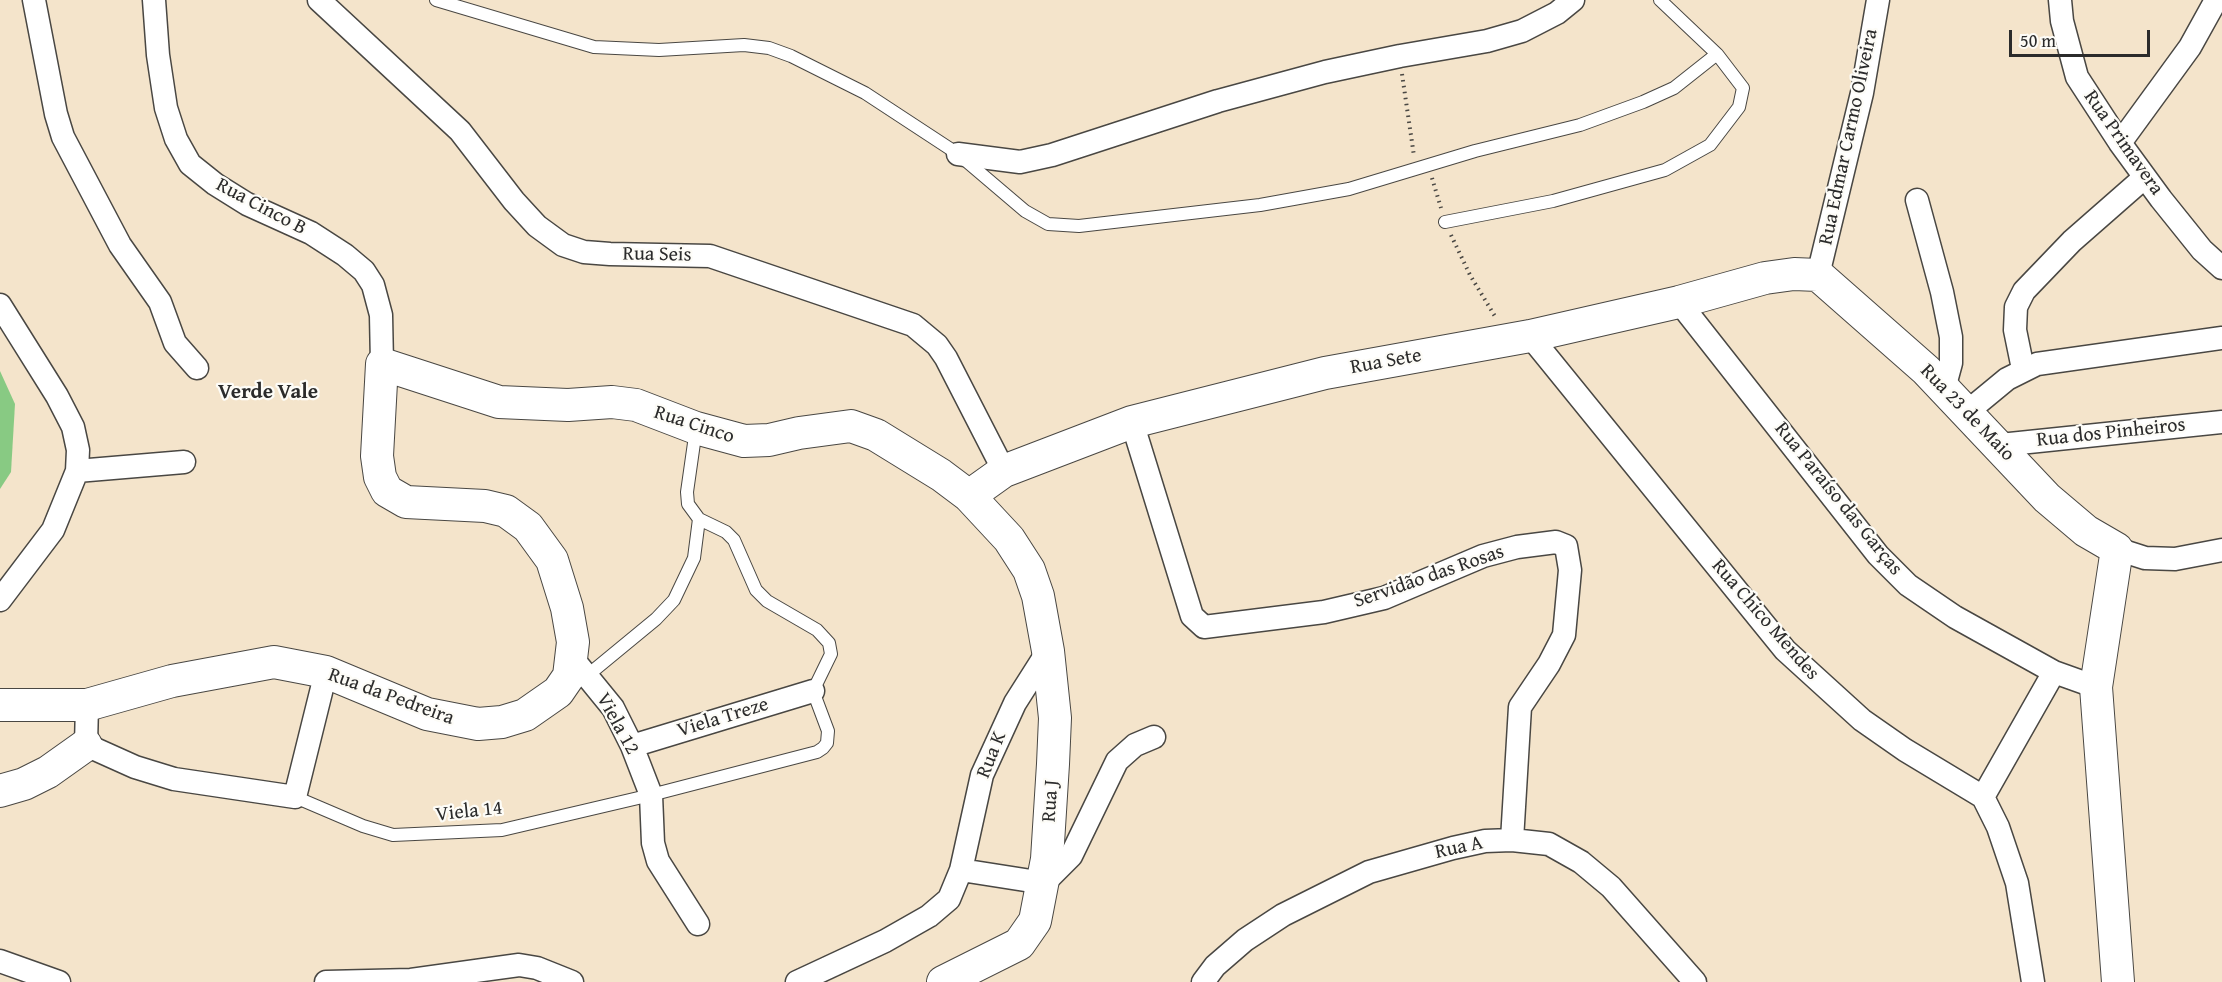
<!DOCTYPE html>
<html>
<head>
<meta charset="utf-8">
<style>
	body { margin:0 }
	#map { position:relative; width:2222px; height:982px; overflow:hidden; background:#f4e4cb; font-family:"Gentium Book Plus",serif }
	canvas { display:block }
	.scale { position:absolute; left:2009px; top:30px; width:141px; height:27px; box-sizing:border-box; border:3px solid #2b2b2b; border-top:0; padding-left:8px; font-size:18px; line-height:21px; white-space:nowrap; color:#2b2b2b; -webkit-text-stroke:4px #fdfcf7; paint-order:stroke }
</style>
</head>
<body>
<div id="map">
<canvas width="2222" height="982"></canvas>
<div class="scale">50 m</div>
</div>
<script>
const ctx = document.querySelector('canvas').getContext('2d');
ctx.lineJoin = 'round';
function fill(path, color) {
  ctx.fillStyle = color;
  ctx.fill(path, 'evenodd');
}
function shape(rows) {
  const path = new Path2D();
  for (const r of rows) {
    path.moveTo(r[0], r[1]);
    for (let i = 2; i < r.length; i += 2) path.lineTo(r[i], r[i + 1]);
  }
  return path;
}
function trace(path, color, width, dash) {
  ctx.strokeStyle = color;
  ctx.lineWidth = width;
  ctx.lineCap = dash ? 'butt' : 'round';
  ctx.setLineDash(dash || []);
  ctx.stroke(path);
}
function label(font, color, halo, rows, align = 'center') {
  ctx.font = font + ' "Gentium Book Plus",serif';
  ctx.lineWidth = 4.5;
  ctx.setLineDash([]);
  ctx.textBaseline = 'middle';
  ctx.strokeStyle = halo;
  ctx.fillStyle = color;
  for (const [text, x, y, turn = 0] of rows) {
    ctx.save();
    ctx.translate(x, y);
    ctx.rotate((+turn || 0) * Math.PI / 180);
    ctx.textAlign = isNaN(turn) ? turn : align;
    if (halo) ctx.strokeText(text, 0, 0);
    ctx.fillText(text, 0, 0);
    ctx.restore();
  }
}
const green = shape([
	[0,371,15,404,11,472,0,489]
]);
const path = shape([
	[1402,74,1414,156],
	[1432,178,1441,208],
	[1451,235,1470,275,1496,318]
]);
const lane = shape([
	[436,0,594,47,659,50,744,45,769,48,791,56,865,93,958,154,1025,211,1048,224,1079,226,1260,205,1349,189,1475,151,1580,125,1643,102,1674,88,1717,54],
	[1445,222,1553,201,1665,170,1710,145,1739,107,1743,88,1717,54,1660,0],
	[588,675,656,619,674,600,694,558,699,519],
	[295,797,363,826,393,835,502,830,651,795,817,752,823,748,827,743,828,731,813,691,831,654,829,643,817,630,767,601,756,590,734,540,726,532,699,519,688,504,687,492,696,429]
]);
const street = shape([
	[34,0,56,114,63,137,120,245,160,302,175,343,197,368],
	[154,0,158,55,166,108,176,139,190,164,215,184,247,204,311,233,345,255,364,271,373,285,381,315,382,364],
	[319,0,460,131,514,201,537,226,563,245,584,252,610,254,710,256,913,325,937,345,946,358,1004,471],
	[2060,0,2062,21,2077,77,2120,143,2161,199,2202,250,2222,268],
	[2120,143,2190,47,2216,0],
	[958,154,1020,162,1052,155,1218,101,1325,72,1400,56,1487,41,1522,31,1557,13,1573,0],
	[1917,200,1942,292,1951,337,1951,363,1944,389],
	[1818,275,1862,93,1878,0],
	[1679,302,1878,555,1908,585,1955,617,2054,672,2096,687],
	[0,305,57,396,73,427,78,450,77,471,53,530,0,600],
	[1530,336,1785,650,1862,720,1905,750,1983,797,1998,827,2017,883,2033,982],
	[2023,369,2015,330,2016,307,2024,291,2072,241,2145,177],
	[1967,412,2007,379,2037,364,2222,338],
	[1132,422,1192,616,1204,627,1324,612,1384,598,1483,556,1517,547,1556,542,1566,546,1570,570,1564,635,1549,664,1520,707,1512,840],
	[2000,445,2222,422],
	[77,471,184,462],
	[2117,549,2145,558,2175,559,2222,550],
	[573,659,613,708,632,746,651,795,653,843,658,861,698,924],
	[87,705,86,745,135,767,174,779,295,797,326,672],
	[632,746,813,691],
	[1983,797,2054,672],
	[961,870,1044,883,1071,856,1117,761,1135,745,1154,737],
	[0,961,59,982],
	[326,982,411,980,519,965,537,968,572,982],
	[797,982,885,941,929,916,949,899,961,870,982,775,1015,703,1048,651],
	[1203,982,1215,966,1245,940,1283,915,1369,872,1453,848,1485,841,1512,840,1549,844,1581,862,1611,887,1695,982]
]);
const secondary = shape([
	[969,496,1004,471,1132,422,1325,373,1530,336,1679,302,1765,278,1794,274,1818,275,1926,370,2047,498,2086,531,2117,549,2096,687,2118,982],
	[0,705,87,705,172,681,274,662,326,672,427,714,478,724,502,722,525,715,558,692,569,676,573,642,567,608,552,560,528,527,506,511,485,506,406,502,387,491,380,477,377,456,382,364,499,402,568,405,612,402,636,405,696,428,744,441,769,440,799,433,851,426,876,435,941,475,969,496,1009,539,1029,570,1038,596,1048,651,1055,718,1053,764,1047,859,1035,921,1019,944,943,982],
	[0,791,24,784,48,772,86,745]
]);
const streetNames = [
	["Rua Edmar Carmo Oliveira",1849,137,-78],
	["Rua Primavera",2123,143,55],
	["Rua Cinco B",261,207,28],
	["Rua Seis",657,255,1],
	["Rua Sete",1386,362,-10],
	["Rua 23 de Maio",1967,413,46],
	["Rua Cinco",694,425,18],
	["Rua dos Pinheiros",2111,433,-6],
	["Rua Paraíso das Garças",1838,499,51],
	["Servidão das Rosas",1429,577,-19],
	["Rua Chico Mendes",1765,620,49],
	["Rua da Pedreira",391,697,20],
	["Viela Treze",723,718,-17],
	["Viela 12",617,724,61],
	["Rua K",992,755,-68],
	["Rua J",1051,801,-86],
	["Viela 14",469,812,-6],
	["Rua A",1459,848,-12]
];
const neighbourhoodNames = [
	["Verde Vale",268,393]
];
fill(green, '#88ca83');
trace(lane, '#494743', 14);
trace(street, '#494743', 25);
trace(secondary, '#494743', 34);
trace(path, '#494743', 4, [1.5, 4.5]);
trace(lane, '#fff', 12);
trace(street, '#fff', 22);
trace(secondary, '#fff', 32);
label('20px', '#2b2b2b', '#fdfcf7', streetNames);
label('bold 21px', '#2b2b2b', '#fdfcf7', neighbourhoodNames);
</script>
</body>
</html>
